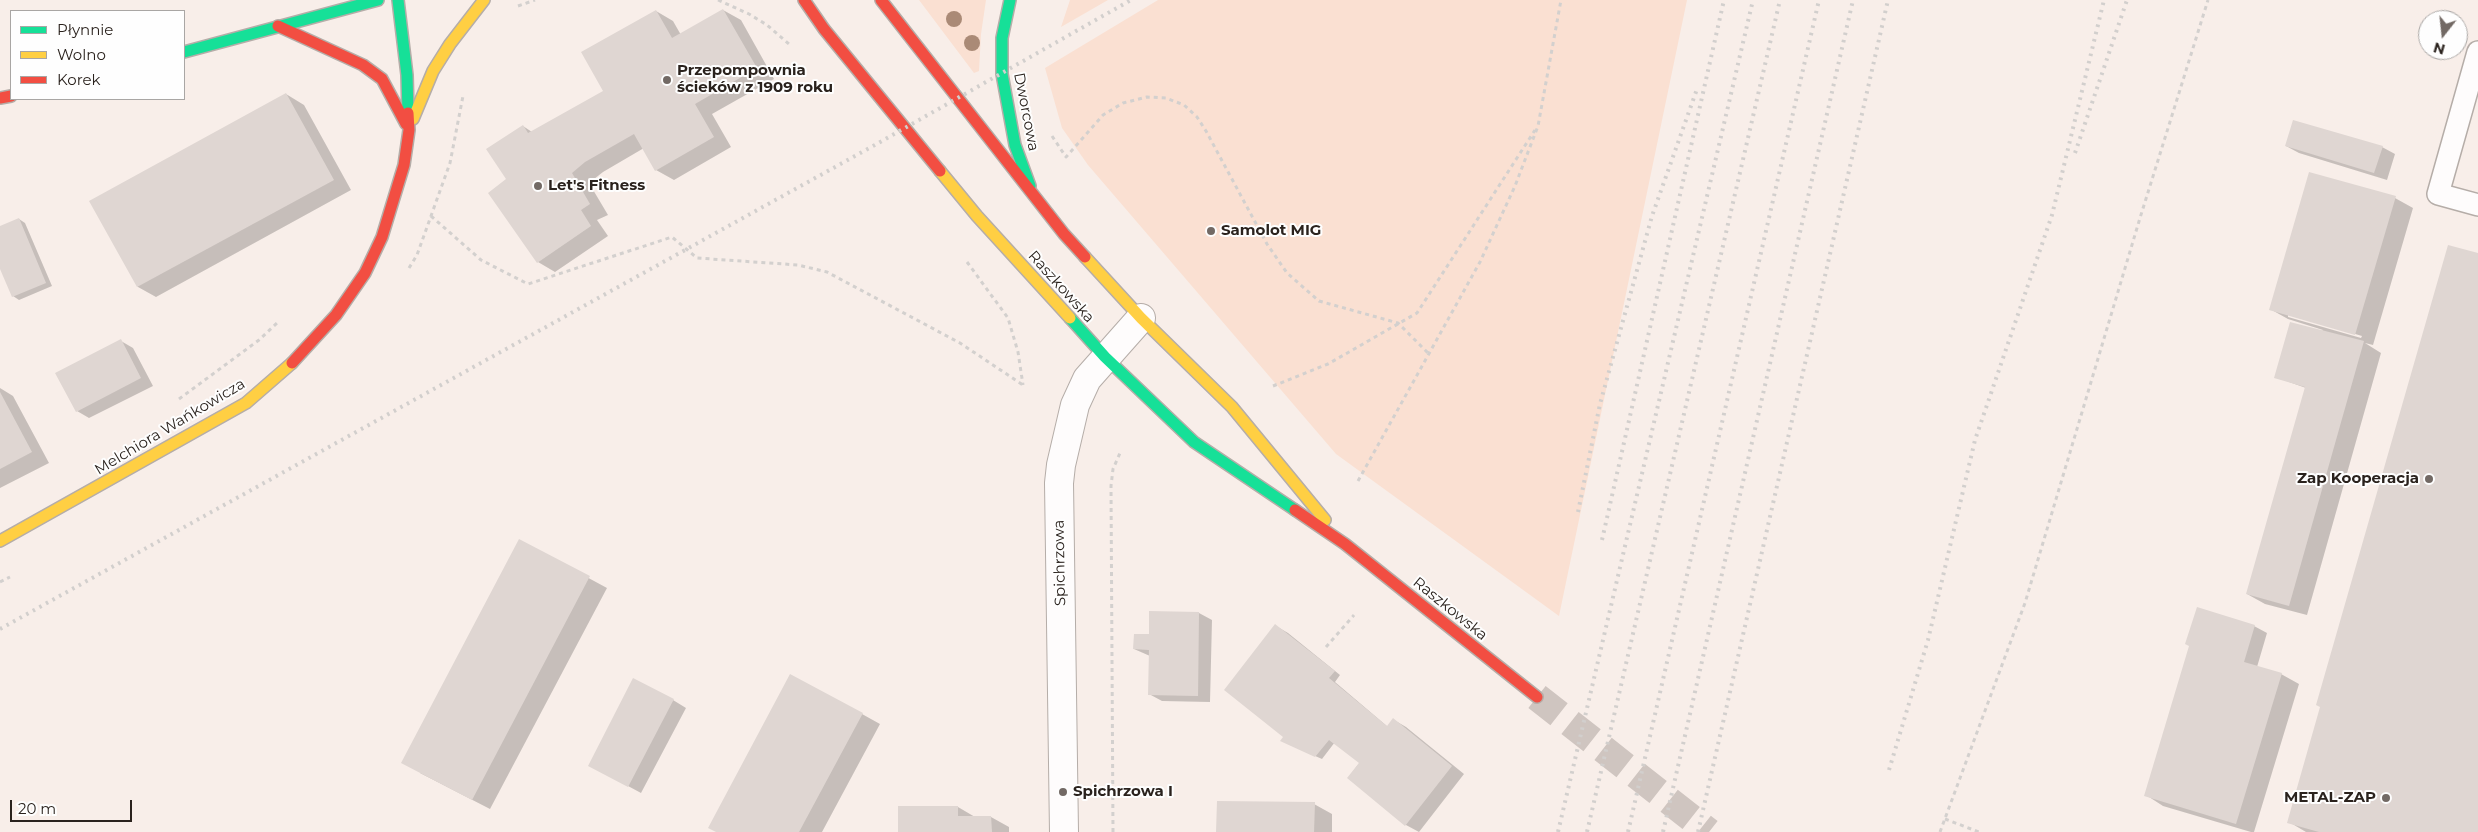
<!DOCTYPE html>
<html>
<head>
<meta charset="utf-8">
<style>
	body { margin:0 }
	#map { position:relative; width:2478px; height:832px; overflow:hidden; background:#f8eee9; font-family:Montserrat,sans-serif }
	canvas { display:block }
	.legend { position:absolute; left:10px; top:10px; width:175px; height:90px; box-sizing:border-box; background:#fefefe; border:1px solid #a9a6a4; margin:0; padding:6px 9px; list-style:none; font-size:15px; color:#2a221d }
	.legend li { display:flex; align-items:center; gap:10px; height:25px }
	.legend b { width:25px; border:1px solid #a9a6a4 }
	.north { position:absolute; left:2418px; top:10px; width:50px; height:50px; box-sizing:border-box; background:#fefefe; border:1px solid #a9a6a4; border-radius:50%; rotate:196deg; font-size:14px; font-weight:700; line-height:20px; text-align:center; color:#2a221d }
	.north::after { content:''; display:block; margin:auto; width:18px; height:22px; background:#726964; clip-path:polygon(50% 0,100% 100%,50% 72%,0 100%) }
	.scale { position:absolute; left:10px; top:800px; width:122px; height:22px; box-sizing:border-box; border:2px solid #2a221d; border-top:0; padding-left:6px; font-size:15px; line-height:18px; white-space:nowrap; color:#2a221d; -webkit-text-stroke:4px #fefefe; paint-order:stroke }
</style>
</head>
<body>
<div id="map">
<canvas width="2478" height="832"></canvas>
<ul class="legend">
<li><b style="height:6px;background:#16e098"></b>Płynnie</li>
<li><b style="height:6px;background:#ffcf43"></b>Wolno</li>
<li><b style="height:6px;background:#f24e42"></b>Korek</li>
</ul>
<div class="north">N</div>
<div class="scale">20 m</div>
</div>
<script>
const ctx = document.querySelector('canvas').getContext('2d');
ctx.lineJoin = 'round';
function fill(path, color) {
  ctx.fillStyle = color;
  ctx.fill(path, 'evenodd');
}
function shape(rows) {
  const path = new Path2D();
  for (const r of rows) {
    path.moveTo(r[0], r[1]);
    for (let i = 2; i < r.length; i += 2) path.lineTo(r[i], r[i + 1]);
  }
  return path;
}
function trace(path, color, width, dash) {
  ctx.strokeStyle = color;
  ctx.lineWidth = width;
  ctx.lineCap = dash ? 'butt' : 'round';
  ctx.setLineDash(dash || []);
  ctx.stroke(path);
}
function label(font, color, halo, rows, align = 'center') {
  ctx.font = font + ' Montserrat,sans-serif';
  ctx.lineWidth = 4;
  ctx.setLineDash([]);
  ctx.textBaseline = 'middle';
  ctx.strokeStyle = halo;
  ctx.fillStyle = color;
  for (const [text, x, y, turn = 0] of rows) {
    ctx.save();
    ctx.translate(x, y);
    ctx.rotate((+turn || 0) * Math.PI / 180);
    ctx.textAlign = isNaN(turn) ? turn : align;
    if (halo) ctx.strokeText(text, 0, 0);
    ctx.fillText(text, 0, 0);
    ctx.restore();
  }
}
const green = shape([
	[919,0,986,0,981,34,979,71,974,73],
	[1070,0,1108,0,1061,27],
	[1158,0,1687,0,1559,616,1336,454,1088,165,1062,128,1045,68]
]);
const shadow = shape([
	[723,10,741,20,774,79,712,114,731,147,674,180,656,170,644,148,603,172,589,183,608,215,597,220,608,236,555,272,538,262,508,179,523,126,532,132,605,92,656,11,673,21,681,35],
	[286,94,304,105,351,190,156,297,138,287,91,201],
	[2286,146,2382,147,2395,154,2387,180,2299,153],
	[2395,198,2413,208,2373,345,2365,343,2381,353,2307,615,2265,604,2247,594,2306,388,2275,377,2323,330,2288,319,2270,309],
	[2288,314,2362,336,2361,338,2288,317],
	[19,219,25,223,52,286,19,300,13,296,0,265,0,227],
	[2478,255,2478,832,2306,832,2289,822],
	[121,341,133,348,153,386,89,418,77,411],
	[0,388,13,396,49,463,0,488],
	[520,541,607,588,490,809,420,773],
	[1199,613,1212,620,1210,702,1162,701,1149,694,1150,656,1134,649,1150,635],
	[1276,626,1288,633,1340,675,1335,682,1388,727,1394,720,1406,727,1464,774,1419,832,1406,825,1348,778,1360,762,1335,742,1322,759,1288,744,1285,737],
	[2254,626,2267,633,2257,667,2281,674,2299,684,2254,832,2251,832,2163,806,2146,795],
	[673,700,686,708,641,793,602,772],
	[862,714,880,724,822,832,718,832],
	[1314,804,1332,814,1332,832,1218,832],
	[958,807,975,817,991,817,1009,827,1009,832,899,832]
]);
const building = shape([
	[723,9,757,68,695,104,714,137,655,171,634,134,585,162,572,173,590,204,581,210,591,226,537,263,488,193,506,179,486,149,523,125,528,133,603,91,581,52,656,10,672,38],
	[286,93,334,180,137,287,89,201],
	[2293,120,2383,146,2374,173,2285,146],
	[2309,172,2396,196,2355,335,2269,310],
	[19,218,46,283,12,297,0,269,0,226],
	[2448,245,2478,253,2478,832,2319,832,2287,823,2320,707,2316,705],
	[2290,322,2364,341,2289,606,2246,594,2305,387,2274,378],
	[121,339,141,378,76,412,55,373],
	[0,392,32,452,0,469],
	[519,539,590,576,472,800,401,763],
	[2197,607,2255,625,2244,662,2282,673,2236,824,2144,796,2189,646,2185,644],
	[1149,611,1199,612,1198,696,1148,695,1149,650,1133,649,1134,634,1149,634],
	[1275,624,1335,671,1329,678,1387,726,1393,718,1452,766,1405,826,1347,778,1359,763,1329,740,1315,757,1280,741,1283,737,1224,690],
	[790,674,863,713,799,832,716,832,708,828],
	[633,678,674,699,628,787,588,766],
	[1217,801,1315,802,1314,832,1216,832],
	[898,806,958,806,958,816,991,816,992,832,898,832]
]);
const primaryTunnel = shape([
	[1537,697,1709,832]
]);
const path = shape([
	[718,0,749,14,767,25,789,44],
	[518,6,535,0],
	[1052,136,1066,157,1103,115,1123,103,1147,97,1166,98,1184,105,1197,117,1206,131,1267,244,1287,273,1319,301,1398,323,1428,353],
	[431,216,481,260,528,284,672,237,697,258,798,265,827,272,960,343,1023,385],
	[967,262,1008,318,1018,352,1023,385],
	[409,268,417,255,450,163,463,96],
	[1273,386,1328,364,1417,313,1535,130],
	[179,399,259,340,278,322],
	[1358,481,1480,262,1515,186,1538,126,1561,0],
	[0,582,10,577],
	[1326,647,1354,615],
	[1945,819,1979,832],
	[1113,832,1111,486,1113,469,1120,453],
	[1940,832,2025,603,2140,218,2208,0]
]);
const lane = shape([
	[2478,52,2438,194,2478,205]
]);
const street = shape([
	[1064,832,1059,483,1061,465,1075,405,1087,379,1141,318]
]);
const fast = shape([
	[398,0,407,75,408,113],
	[1010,0,1002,38,1002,74,1015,145,1030,186],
	[184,52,378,0],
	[1070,318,1105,357,1194,442,1295,510]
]);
const slow = shape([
	[413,119,433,71,450,44,484,0],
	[940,171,977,216,1070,318],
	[1085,257,1141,318,1232,407,1325,520],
	[0,541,246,403,292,363]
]);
const jam = shape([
	[804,0,824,29,940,171],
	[881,0,1064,234,1085,257],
	[278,26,363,65,382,79,406,124],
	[0,98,11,96],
	[292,363,336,315,365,273,382,237,404,165,409,130,408,113],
	[1295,510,1345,544,1537,697]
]);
const rail = shape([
	[2075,153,2127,0],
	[1578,512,1600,404,1652,216,1697,89],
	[1602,540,1724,0],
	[0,629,873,146,1131,0],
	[1889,770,1928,640,1975,440,2052,215,2104,0],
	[1558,832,1753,0],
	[1587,832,1780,0],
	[1628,832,1819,0],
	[1663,832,1853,0],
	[1698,832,1888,0]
]);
const trees = [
	[954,19],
	[972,43]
];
const markers = [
	[667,80,5,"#726964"],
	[538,186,5,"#726964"],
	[1211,231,5,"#726964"],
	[2429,479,5,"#726964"],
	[1063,792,5,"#726964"],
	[2386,798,5,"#726964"]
];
const poiNames = [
	["Przepompownia",677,71],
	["ścieków z 1909 roku",677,88],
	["Let's Fitness",548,186],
	["Samolot MIG",1221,231],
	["Zap Kooperacja",2419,479,"right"],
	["Spichrzowa I",1073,792],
	["METAL-ZAP",2376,798,"right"]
];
const streetNames = [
	["Dworcowa",1026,112,79],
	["Raszkowska",1061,287,48],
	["Melchiora Wańkowicza",170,427,-31],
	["Spichrzowa",1060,563,-91],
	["Raszkowska",1450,609,39]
];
fill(green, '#fae0d2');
fill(shadow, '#0003');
fill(building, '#dfd6d2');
trace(primaryTunnel, '#cfc5c0', 28, [28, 14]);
trace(lane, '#b5ada8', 24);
trace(street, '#b5ada8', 30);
trace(fast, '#b5ada8', 14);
trace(slow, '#b5ada8', 14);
trace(jam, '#b5ada8', 14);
trace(path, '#d3d0ce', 3, [4, 4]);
trace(lane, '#fefcfc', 21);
trace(street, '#fefcfc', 28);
trace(fast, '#16e098', 11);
trace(slow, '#ffcf43', 11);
trace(jam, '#f24e42', 11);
trace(rail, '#d2cfcd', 4, [2.5, 5]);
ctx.fillStyle = '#aa8a76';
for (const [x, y] of trees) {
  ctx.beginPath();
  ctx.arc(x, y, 8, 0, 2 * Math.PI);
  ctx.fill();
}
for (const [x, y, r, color] of markers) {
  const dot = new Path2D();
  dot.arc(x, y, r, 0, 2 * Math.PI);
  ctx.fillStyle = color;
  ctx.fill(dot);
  trace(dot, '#fefefe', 2);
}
label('bold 15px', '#2a221d', '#fefefe', poiNames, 'left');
label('15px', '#2a221d', '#fefefe', streetNames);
</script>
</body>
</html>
